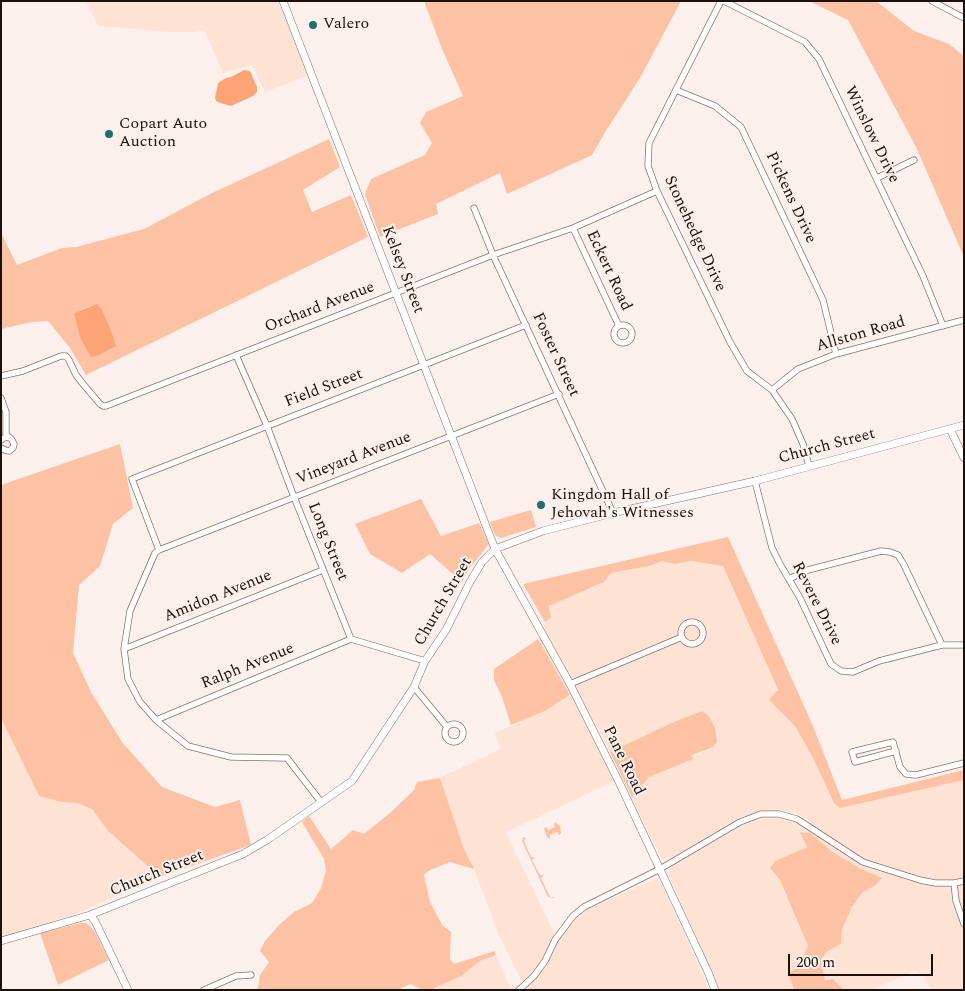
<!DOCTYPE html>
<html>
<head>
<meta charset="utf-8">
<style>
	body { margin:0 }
	#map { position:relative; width:965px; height:991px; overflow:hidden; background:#fbf0eb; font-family:Spectral,serif }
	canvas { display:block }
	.frame { position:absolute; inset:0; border:2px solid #1a110c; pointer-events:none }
	.scale { position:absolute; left:788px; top:954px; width:145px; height:22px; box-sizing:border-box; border:2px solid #1a110c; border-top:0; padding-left:6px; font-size:15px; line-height:18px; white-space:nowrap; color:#1a110c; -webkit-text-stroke:4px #fbf0eb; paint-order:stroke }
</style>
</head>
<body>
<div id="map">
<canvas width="965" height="991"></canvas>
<div class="frame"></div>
<div class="scale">200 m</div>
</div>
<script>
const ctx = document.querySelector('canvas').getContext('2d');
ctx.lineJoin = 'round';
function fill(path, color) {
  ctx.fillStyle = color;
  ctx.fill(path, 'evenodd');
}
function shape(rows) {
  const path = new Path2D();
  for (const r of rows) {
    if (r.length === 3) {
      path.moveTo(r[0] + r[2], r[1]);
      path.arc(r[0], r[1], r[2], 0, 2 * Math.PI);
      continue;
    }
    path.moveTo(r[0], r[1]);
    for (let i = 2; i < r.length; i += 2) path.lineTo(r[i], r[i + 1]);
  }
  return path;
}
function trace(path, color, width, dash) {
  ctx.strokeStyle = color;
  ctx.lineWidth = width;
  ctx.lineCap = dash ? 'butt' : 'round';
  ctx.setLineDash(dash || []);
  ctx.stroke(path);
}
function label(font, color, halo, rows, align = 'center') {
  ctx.font = font + ' Spectral,serif';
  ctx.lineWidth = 4;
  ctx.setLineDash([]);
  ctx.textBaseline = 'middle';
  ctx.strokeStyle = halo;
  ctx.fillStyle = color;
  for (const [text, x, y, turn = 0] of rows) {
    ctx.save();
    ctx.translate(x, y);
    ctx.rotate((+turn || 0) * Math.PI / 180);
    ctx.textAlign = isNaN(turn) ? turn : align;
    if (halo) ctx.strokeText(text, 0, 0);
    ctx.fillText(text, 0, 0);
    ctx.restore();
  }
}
const built = shape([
	[86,1,278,1,308,75,265,92,252,65,223,73,204,30,194,32,169,32,98,26],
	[662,561,675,564,691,561,723,566,778,691,769,700,795,726,840,808,964,780,964,990,932,990,924,976,915,971,871,990,844,990,825,980,821,959,828,951,841,944,842,929,852,907,862,893,877,885,881,878,861,869,834,853,810,833,801,832,807,847,775,861,770,868,780,880,808,946,802,959,804,964,794,989,797,990,719,990,669,876,670,869,674,864,744,825,759,819,782,818,795,822,810,832,814,824,795,812,763,810,743,816,672,858,663,859,660,856,597,725,591,731,615,781,506,832,552,929,562,937,572,922,589,909,655,879,660,881,706,982,708,990,430,990,461,976,480,961,496,955,511,989,522,982,498,933,474,869,464,849,440,778,500,749,495,733,545,711,570,696,538,639,545,622,551,617,549,606,604,582,611,573,649,566],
	[1,718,39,796,61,802,77,803,92,809,108,831,160,877,73,915,1,936]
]);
const green = shape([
	[424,1,681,1,640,78,607,129,592,155,507,194,500,173,436,204,438,214,380,237,365,194,371,179,425,155,432,143,420,123,426,112,463,96,442,49],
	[809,1,876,1,914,31,949,44,964,56,964,257,916,147,848,20],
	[329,139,340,167,303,190,312,212,351,195,368,237,86,375,70,348,48,321,32,322,1,329,1,233,17,265,62,248,76,247,144,229,210,194],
	[93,305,98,305,102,309,114,338,116,346,74,313],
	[120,444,133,508,113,524,100,566,79,585,73,653,91,692,122,742,162,787,215,807,240,800,251,845,160,877,108,831,92,809,77,803,61,802,39,796,1,718,1,485],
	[421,499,441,536,479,523,489,544,469,569,462,582,430,554,402,573,370,554,355,524],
	[531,510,536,527,501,538,495,535,490,522],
	[728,537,813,726,842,800,964,770,964,780,840,808,834,803,813,758,795,726,769,700,778,690,723,566,691,561,675,564,662,561,649,566,611,573,604,582,549,606,551,617,545,622,523,584],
	[538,639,570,695,545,711,511,725,501,694,494,681,494,669],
	[702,711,709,716,715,728,717,742,713,747,691,755,693,759,649,777,632,797,610,752,674,722],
	[440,778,464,849,474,869,450,862,428,871,424,875,430,902,442,925,451,932,450,959,454,964,495,951,496,955,480,961,461,976,430,990,423,990,410,984,398,990,254,990,258,988,260,975,269,962,260,951,265,941,280,924,294,912,312,903,321,888,326,871,324,859,302,822,309,816,331,849,353,830,364,834,390,813,414,790,417,782],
	[555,822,560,826,561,833,559,835,557,832,550,835,550,839,547,837,544,829,546,827,548,830,555,827,554,824],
	[800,832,810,833,834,853,861,869,882,878,876,885,862,893,852,907,842,929,841,944,828,951,821,959,825,980,833,979,844,990,794,989,788,973,804,964,802,959,808,946,780,880,770,868,775,861,807,847],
	[523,837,526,838,524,841,531,857,535,857,532,860,540,875,544,875,541,878,550,897,554,897,554,898,548,897,522,841],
	[81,923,86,923,94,930,109,960,58,985,40,933]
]);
const water = shape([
	[244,70,250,71,257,87,257,92,253,96,231,106,217,102,215,98,218,83,226,78,231,77],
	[97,304,102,309,114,338,116,346,99,355,92,357,89,354,80,337,74,313]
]);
const minor = shape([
	[721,1,649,143,648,166,657,191,730,342,747,371,772,390,792,419,803,444,809,466],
	[724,1,805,42,819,59,923,276,943,326],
	[932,1,964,18],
	[676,90,715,106,741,127,823,300,836,354],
	[877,178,914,160],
	[474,208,493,255,613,513],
	[573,228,619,326],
	[623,334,9],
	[236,355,267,426,294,497,351,639,425,661],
	[1,376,23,371,61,356,66,356,69,360,76,375,83,384,100,404,103,406,106,406,493,255,573,228,657,191],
	[772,390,798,369,836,354,964,320],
	[1,398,6,412,6,437],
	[1,440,4,438,9,437,12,440,14,444,13,448,9,451,5,450,1,448],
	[755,481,772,548,780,564,800,598,831,664,841,671,853,672,879,661,942,645,964,645],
	[159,550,559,394],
	[789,579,808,570,881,551,890,552,898,555,904,565,942,645],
	[692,633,11],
	[124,649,323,570],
	[570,684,682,637],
	[414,687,447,727],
	[156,720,351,639],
	[454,733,9],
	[896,751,855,762,852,752,893,742,900,767,906,774,916,775,964,763],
	[321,802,287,758,231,757,188,746,156,720,140,702,128,679,124,649,130,611,155,553,159,550,132,479,526,325],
	[954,883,956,901,964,924],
	[204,990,236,976,251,975],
	[519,990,534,976,545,961,555,940,573,916,584,907,660,869,740,822,761,814,779,814,797,819,863,862,920,880,935,883,954,883,964,881]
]);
const tertiary = shape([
	[283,1,495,549,570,684,620,784,708,972,715,990],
	[950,429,964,458],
	[90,915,95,921,128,990],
	[1,941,90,915,243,854,267,840,352,781,414,687,425,661,446,630,470,582,482,562,495,549,543,531,613,513,755,481,964,425]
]);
const markers = [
	[313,25,5,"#236e71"],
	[109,134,5,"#236e71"],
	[541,505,5,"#236e71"]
];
const poiNames = [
	["Valero",323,25],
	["Copart Auto",119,125],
	["Auction",119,143],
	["Kingdom Hall of",551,496],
	["Jehovah's Witnesses",551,514]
];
const streetNames = [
	["Winslow Drive",871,135,64],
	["Pickens Drive",790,198,65],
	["Stonehedge Drive",694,234,65],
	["Kelsey Street",402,270,69],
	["Eckert Road",608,271,65],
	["Orchard Avenue",320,308,-21],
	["Allston Road",861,335,-16],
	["Foster Street",555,355,65],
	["Field Street",324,389,-21],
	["Church Street",827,447,-15],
	["Vineyard Avenue",354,459,-21],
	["Long Street",327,542,68],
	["Amidon Avenue",218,597,-22],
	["Church Street",444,602,-60],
	["Revere Drive",816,604,63],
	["Ralph Avenue",248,667,-22],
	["Pane Road",623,761,64],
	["Church Street",157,874,-22]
];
fill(built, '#fee2d4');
fill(green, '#fdc2a3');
fill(water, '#fca475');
trace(minor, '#8b7367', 7);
trace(tertiary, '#8b7367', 8);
trace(minor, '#fff', 5.5);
trace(tertiary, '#fff', 7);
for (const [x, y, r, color] of markers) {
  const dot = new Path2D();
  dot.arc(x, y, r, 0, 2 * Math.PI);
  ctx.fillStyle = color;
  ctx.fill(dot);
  trace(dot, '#fbf0eb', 2);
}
label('16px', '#1a110c', '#fbf0eb', poiNames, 'left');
label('16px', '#1a110c', '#fbf0eb', streetNames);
</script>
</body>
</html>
